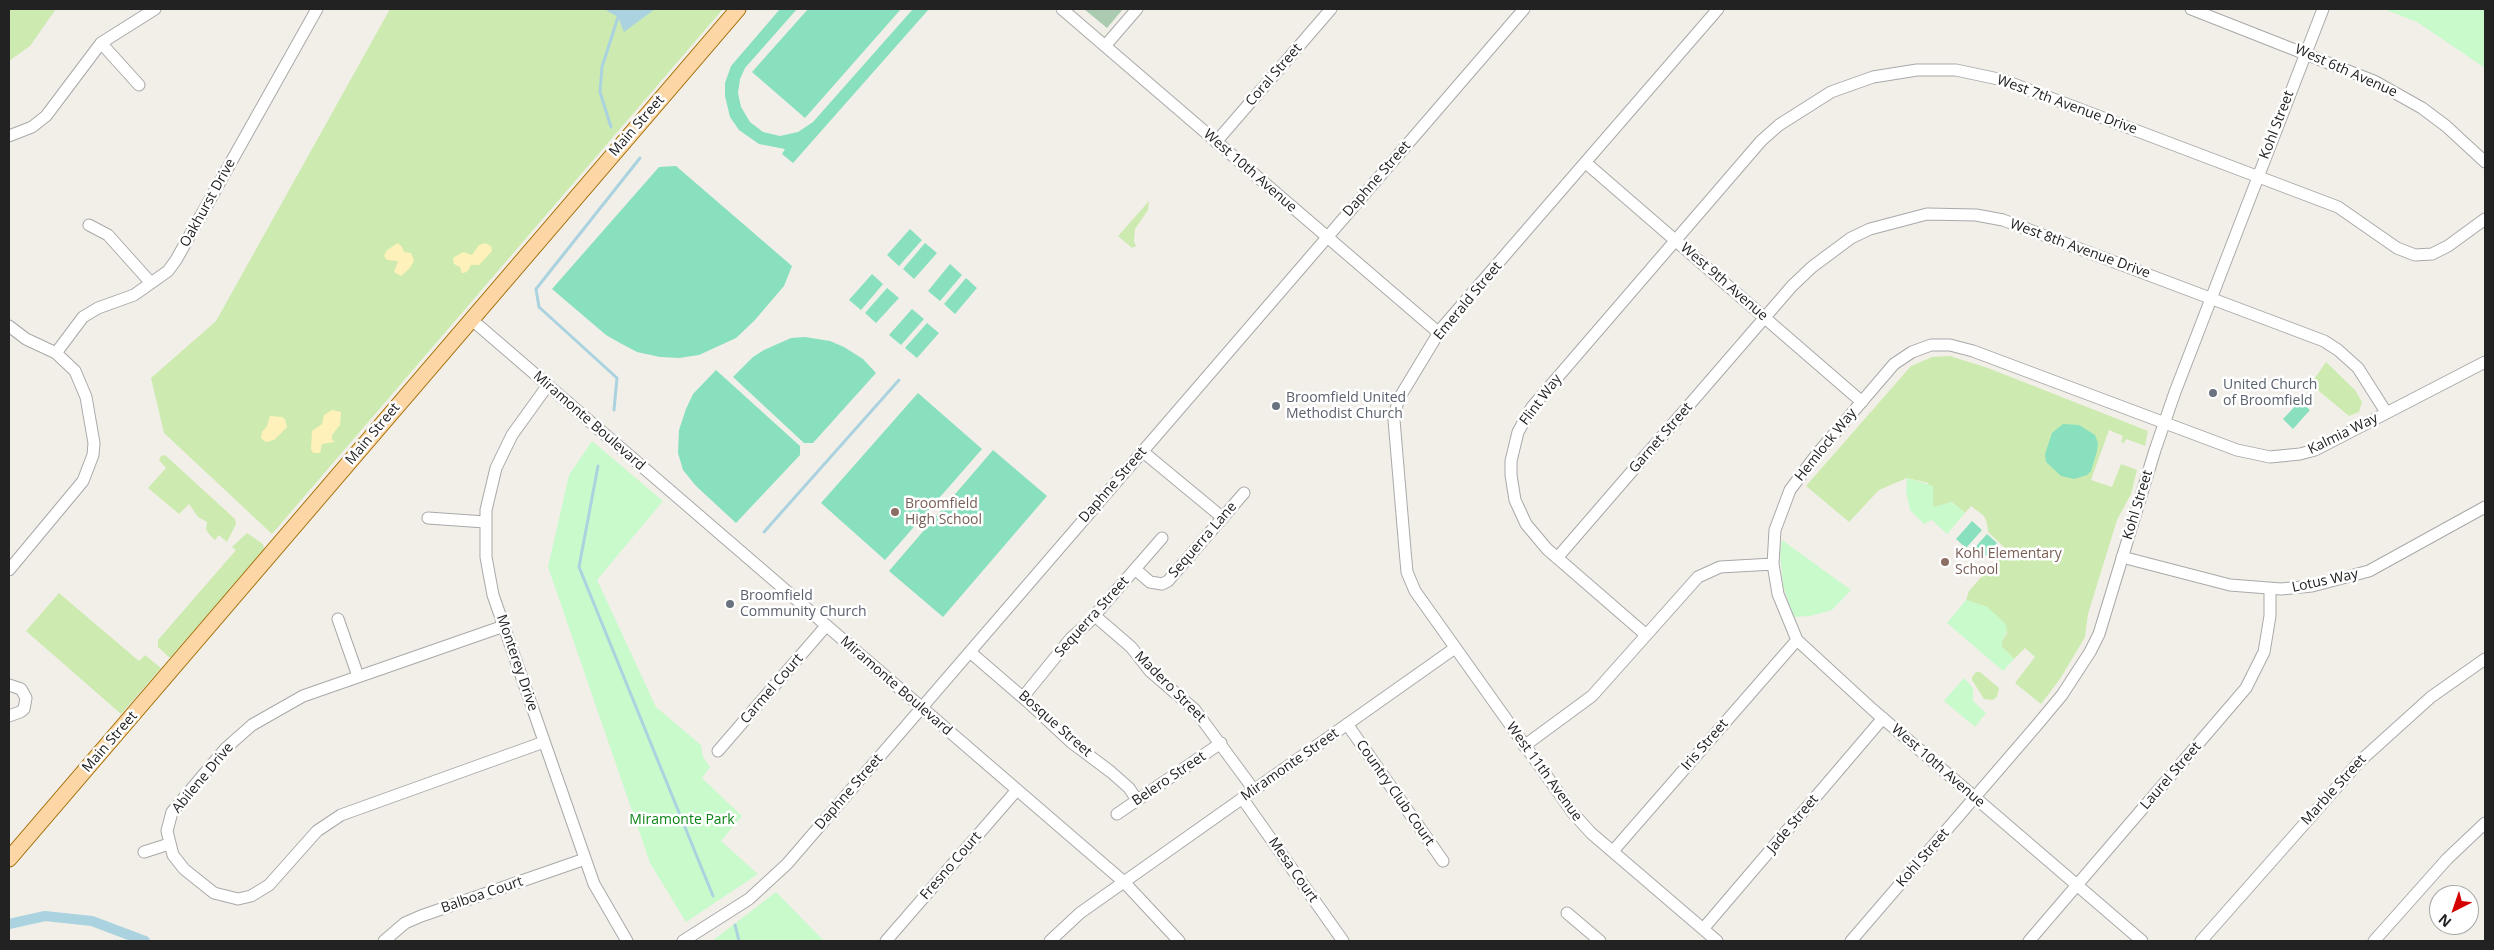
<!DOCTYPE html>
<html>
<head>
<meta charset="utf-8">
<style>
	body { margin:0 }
	#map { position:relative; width:2494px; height:950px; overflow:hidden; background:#f2efe9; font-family:"Open Sans",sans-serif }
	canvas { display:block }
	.frame { position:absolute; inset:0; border:10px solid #222; pointer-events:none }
	.north { position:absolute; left:2429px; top:885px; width:50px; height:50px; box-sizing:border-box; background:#fff; border:1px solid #a7a7a7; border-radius:50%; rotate:221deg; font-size:14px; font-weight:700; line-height:20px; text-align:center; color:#222 }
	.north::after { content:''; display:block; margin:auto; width:18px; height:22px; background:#d40000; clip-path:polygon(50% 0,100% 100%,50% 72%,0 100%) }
</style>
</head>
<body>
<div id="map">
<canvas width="2494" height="950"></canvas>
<div class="frame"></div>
<div class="north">N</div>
</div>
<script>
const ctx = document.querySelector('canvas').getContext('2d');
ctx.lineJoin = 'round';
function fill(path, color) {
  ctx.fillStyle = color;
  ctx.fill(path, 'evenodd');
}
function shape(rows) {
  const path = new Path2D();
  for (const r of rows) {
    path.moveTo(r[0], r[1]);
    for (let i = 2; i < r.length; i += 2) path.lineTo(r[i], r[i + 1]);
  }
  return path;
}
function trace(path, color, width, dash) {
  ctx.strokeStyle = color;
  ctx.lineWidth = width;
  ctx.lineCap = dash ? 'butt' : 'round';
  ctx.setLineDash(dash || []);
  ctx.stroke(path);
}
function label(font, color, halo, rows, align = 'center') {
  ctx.font = font + ' "Open Sans",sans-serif';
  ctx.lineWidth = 5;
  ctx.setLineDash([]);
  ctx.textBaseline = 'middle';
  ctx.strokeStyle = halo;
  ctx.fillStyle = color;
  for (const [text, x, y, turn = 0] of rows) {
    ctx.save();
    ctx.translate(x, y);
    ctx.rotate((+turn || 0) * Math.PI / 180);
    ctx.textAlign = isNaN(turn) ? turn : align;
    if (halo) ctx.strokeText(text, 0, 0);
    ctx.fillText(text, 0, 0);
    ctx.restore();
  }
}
const grass = shape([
	[9,9,56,9,30,46,9,61],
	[390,9,723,9,272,534,164,433,151,378,216,321],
	[1149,201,1148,210,1135,229,1134,241,1136,246,1132,248,1118,236],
	[1950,356,1988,368,2148,431,2145,446,2126,439,2124,443,2121,442,2123,436,2109,430,2091,480,2112,487,2121,464,2137,470,2131,494,2117,520,2088,614,2085,637,2060,679,2041,704,2015,683,2035,657,2025,648,2014,659,2002,647,2002,641,2007,633,1987,607,1966,600,1969,591,2006,549,1988,532,1987,523,1984,516,1971,506,1965,513,1952,502,1932,508,1928,483,1907,478,1879,490,1849,522,1806,486,1911,366,1932,357],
	[2326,362,2355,390,2362,402,2359,412,2349,416,2308,382,2315,378],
	[165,455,235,519,236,524,227,542,219,535,215,540,209,534,206,530,207,522,198,517,189,504,179,514,148,488,166,468,159,460,161,456],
	[247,533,263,544,264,549,170,658,158,647,158,640,236,550,232,547],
	[59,593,139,661,145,655,161,668,121,714,26,631],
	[1976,672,1980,672,1999,688,1997,697,1993,700,1984,699,1972,680,1972,677]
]);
const sand = shape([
	[398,243,402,247,404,252,411,253,414,261,410,268,401,276,394,272,398,261,387,260,384,256,387,250],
	[485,243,491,246,492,251,479,265,471,265,467,272,462,273,460,267,454,264,453,258,463,252,472,255,479,245],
	[332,410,341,412,340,425,332,435,332,440,335,442,322,444,320,453,313,453,311,449,312,431,322,424,324,415],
	[270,416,282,417,285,419,287,427,274,440,266,442,261,438,262,432,267,426]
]);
const cemetery = shape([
	[1084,9,1123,9,1107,28]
]);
const park = shape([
	[2384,9,2485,9,2485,68,2417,22],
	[592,441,663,501,597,580,656,707,701,745,703,757,710,767,702,778,742,816,721,841,758,874,686,922,650,863,548,567,569,475],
	[1907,478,1933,486,1933,507,1952,502,1965,513,1947,534,1932,520,1924,524,1910,510,1906,491],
	[1782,540,1851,590,1832,610,1810,616,1794,617,1783,586,1780,553],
	[1966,600,1987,607,2005,623,2007,630,2002,641,2002,647,2014,659,2003,671,1947,623],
	[1964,678,1973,688,1973,701,1986,713,1975,727,1944,701],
	[776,892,824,941,712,941]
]);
const pitch = shape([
	[780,9,797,9,745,68,740,79,738,93,741,107,750,122,763,132,780,136,798,132,813,122,913,9,929,9,793,163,782,154,785,149,759,144,739,130,730,117,725,96,725,83,731,66],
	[808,9,901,9,805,118,752,72],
	[676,166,792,266,784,286,754,321,736,338,699,355,679,358,660,357,637,352,620,343,606,335,552,289,659,167],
	[910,229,922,240,899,266,887,255],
	[925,243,937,253,914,279,903,269],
	[950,264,962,275,940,301,928,291],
	[872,274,883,284,861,310,849,300],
	[966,278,977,288,955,314,944,304],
	[887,288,899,298,876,323,865,313],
	[912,309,924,319,901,345,889,335],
	[927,323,939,333,917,358,905,348],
	[805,337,830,341,844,347,863,359,876,373,813,443,804,443,733,377,753,357,764,350,791,338],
	[716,370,800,446,800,455,736,523,696,486,683,470,678,453,679,430,686,409,693,394],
	[918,393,982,449,885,560,821,503],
	[2300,401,2310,410,2293,429,2283,419],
	[2063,424,2079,425,2095,435,2098,443,2097,451,2091,471,2087,475,2074,479,2061,476,2046,462,2045,454,2052,433],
	[993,450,1047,496,943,617,889,571],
	[1972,521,1982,530,1966,548,1956,539],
	[1987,534,1997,543,1981,561,1971,552]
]);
const water = shape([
	[604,9,655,9,624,32,618,17]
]);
const stream = shape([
	[2485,9,2485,10],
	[611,127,600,92,602,67,618,17],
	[614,410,617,378,539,307,536,289,640,158],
	[598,466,579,567,713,896],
	[764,532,899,380],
	[735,925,739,941]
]);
const canal = shape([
	[9,924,45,916,92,921,145,941]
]);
const minor = shape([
	[1062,9,1439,333],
	[2191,9,2374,81,2422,108,2446,126,2485,162],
	[101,43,139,85],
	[1105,46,1137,9],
	[9,136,32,127,46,116,101,43,155,9],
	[1216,142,1331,9],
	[1586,163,1862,402],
	[89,225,108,235,151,283],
	[471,319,1124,882,1179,941],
	[9,326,26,339,56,353,75,371,86,397,94,443,93,455,83,481,9,570],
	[56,353,83,317,98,308,134,295,168,271,176,260,317,9],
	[548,385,512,435,496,468,486,510,486,557,493,595,594,884,627,941],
	[1142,451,1223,518],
	[428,518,485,522],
	[2122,557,2230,585,2281,589,2312,586,2369,571,2485,507],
	[1557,558,1792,286,1812,267,1851,238,1870,229,1927,214,1976,215,2003,220,2324,341,2338,350,2358,368,2386,412],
	[1135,569,1150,582,1162,584,1168,581,1244,493],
	[1095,616,1131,647,1150,671,1195,710,1254,790],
	[338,619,358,676],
	[504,626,303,696,252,725,226,748,172,812,167,831,173,855,184,869,214,893,238,899,251,896,269,885,317,831,341,815,544,742],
	[1645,634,1547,549,1526,524,1515,500,1511,475,1511,461,1518,432,1532,407,1761,141,1779,125,1831,92,1873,77,1917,70,1956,70,2003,80,2338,207,2397,248,2415,255,2432,254,2448,246,2485,219],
	[970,652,1028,702,1071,742,1111,772,1129,788,1137,800],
	[9,685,21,689,26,698,24,709,20,712,9,716],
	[1023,697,1071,638,1088,623,1162,538],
	[1347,724,1443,861],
	[1524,746,1592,696,1698,577,1720,567,1773,564],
	[718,751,826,626],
	[1242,798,1343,941],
	[1117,814,1221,743],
	[1613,851,1797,640],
	[144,852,169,844],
	[1567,913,1600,941],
	[1703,929,1883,718],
	[384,941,405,923,421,916,585,859],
	[683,941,749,899,787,864,1524,9],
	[886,941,1016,791],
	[1050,941,1080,913,1455,648],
	[1717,941,1591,833,1573,813,1415,591,1407,572,1405,550,1394,420,1398,400,1441,329,1718,9],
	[1851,941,2037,725,2062,695,2090,652,2099,634,2155,450,2175,392,2323,9],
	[2029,941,2246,688,2264,652,2270,616,2270,589],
	[2142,941,1872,709,1797,640,1778,594,1773,564,1775,530,1790,490,1817,454,1894,364,1912,352,1931,345,1950,345,1973,351,2237,450,2270,457,2300,454,2315,450,2485,362],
	[2201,941,2359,762,2431,697,2485,659],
	[2374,941,2447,859,2485,823]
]);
const major = shape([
	[9,859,738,9]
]);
const markers = [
	[2213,393,5,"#6b7280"],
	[1276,406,5,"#6b7280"],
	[895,512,5,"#8d6e63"],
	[1945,562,5,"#8d6e63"],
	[730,604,5,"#6b7280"]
];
const streetNames = [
	["West 6th Avenue",2346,71,24],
	["Coral Street",1274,75,-49],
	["West 7th Avenue Drive",2067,105,20],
	["Kohl Street",2277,125,-69],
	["Main Street",637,126,-49],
	["West 10th Avenue",1250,171,41],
	["Daphne Street",1377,179,-49],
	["Oakhurst Drive",208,203,-61],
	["West 8th Avenue Drive",2080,249,20],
	["West 9th Avenue",1724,282,41],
	["Emerald Street",1468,301,-50],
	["Flint Way",1541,400,-53],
	["Miramonte Boulevard",589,421,41],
	["Main Street",373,434,-50],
	["Kalmia Way",2343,434,-26],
	["Garnet Street",1661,438,-49],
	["Hemlock Way",1826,445,-51],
	["Daphne Street",1113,485,-49],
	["Kohl Street",2138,505,-73],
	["Sequerra Lane",1203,540,-49],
	["Lotus Way",2325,581,-12],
	["Sequerra Street",1092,617,-48],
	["Monterey Drive",517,663,71],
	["Miramonte Boulevard",896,686,41],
	["Madero Street",1170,687,45],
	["Carmel Court",772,689,-49],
	["Bosque Street",1055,724,41],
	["Main Street",110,742,-49],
	["Iris Street",1705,745,-49],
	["Miramonte Street",1290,765,-35],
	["West 10th Avenue",1938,766,41],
	["West 11th Avenue",1544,772,54],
	["Laurel Street",2171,776,-49],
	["Abilene Drive",203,778,-50],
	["Belero Street",1169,779,-34],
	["Marble Street",2334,790,-48],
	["Daphne Street",849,792,-49],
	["Country Club Court",1395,793,55],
	["Jade Street",1793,824,-50],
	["Kohl Street",1923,858,-49],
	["Fresno Court",951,866,-49],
	["Mesa Court",1293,870,55],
	["Balboa Court",482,895,-19]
];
const worshipNames = [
	["United Church",2223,385],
	["of Broomfield",2223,401],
	["Broomfield United",1286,398],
	["Methodist Church",1286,414],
	["Broomfield",740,596],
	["Community Church",740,612]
];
const educationNames = [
	["Broomfield",905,504],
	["High School",905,520],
	["Kohl Elementary",1955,554],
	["School",1955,570]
];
const parkNames = [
	["Miramonte Park",682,820]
];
fill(grass, '#cdebb0');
fill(sand, '#fff1ba');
fill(cemetery, '#aacbaf');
fill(park, '#c8facc');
fill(pitch, '#88e0be');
fill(water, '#aad3df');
trace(stream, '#aad3df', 3);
trace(canal, '#aad3df', 10);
trace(minor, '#a9a9a9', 13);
trace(major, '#a06b00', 17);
trace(minor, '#fff', 11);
trace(major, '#fcd6a4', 15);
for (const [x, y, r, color] of markers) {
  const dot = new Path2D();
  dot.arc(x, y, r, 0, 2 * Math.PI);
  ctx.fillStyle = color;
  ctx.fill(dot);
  trace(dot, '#fff', 2);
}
label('14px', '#222', '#fff', streetNames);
label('14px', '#5b616d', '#fff', worshipNames, 'left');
label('14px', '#785e54', '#fff', educationNames, 'left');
label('14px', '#0c8416', '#fff', parkNames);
</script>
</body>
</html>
